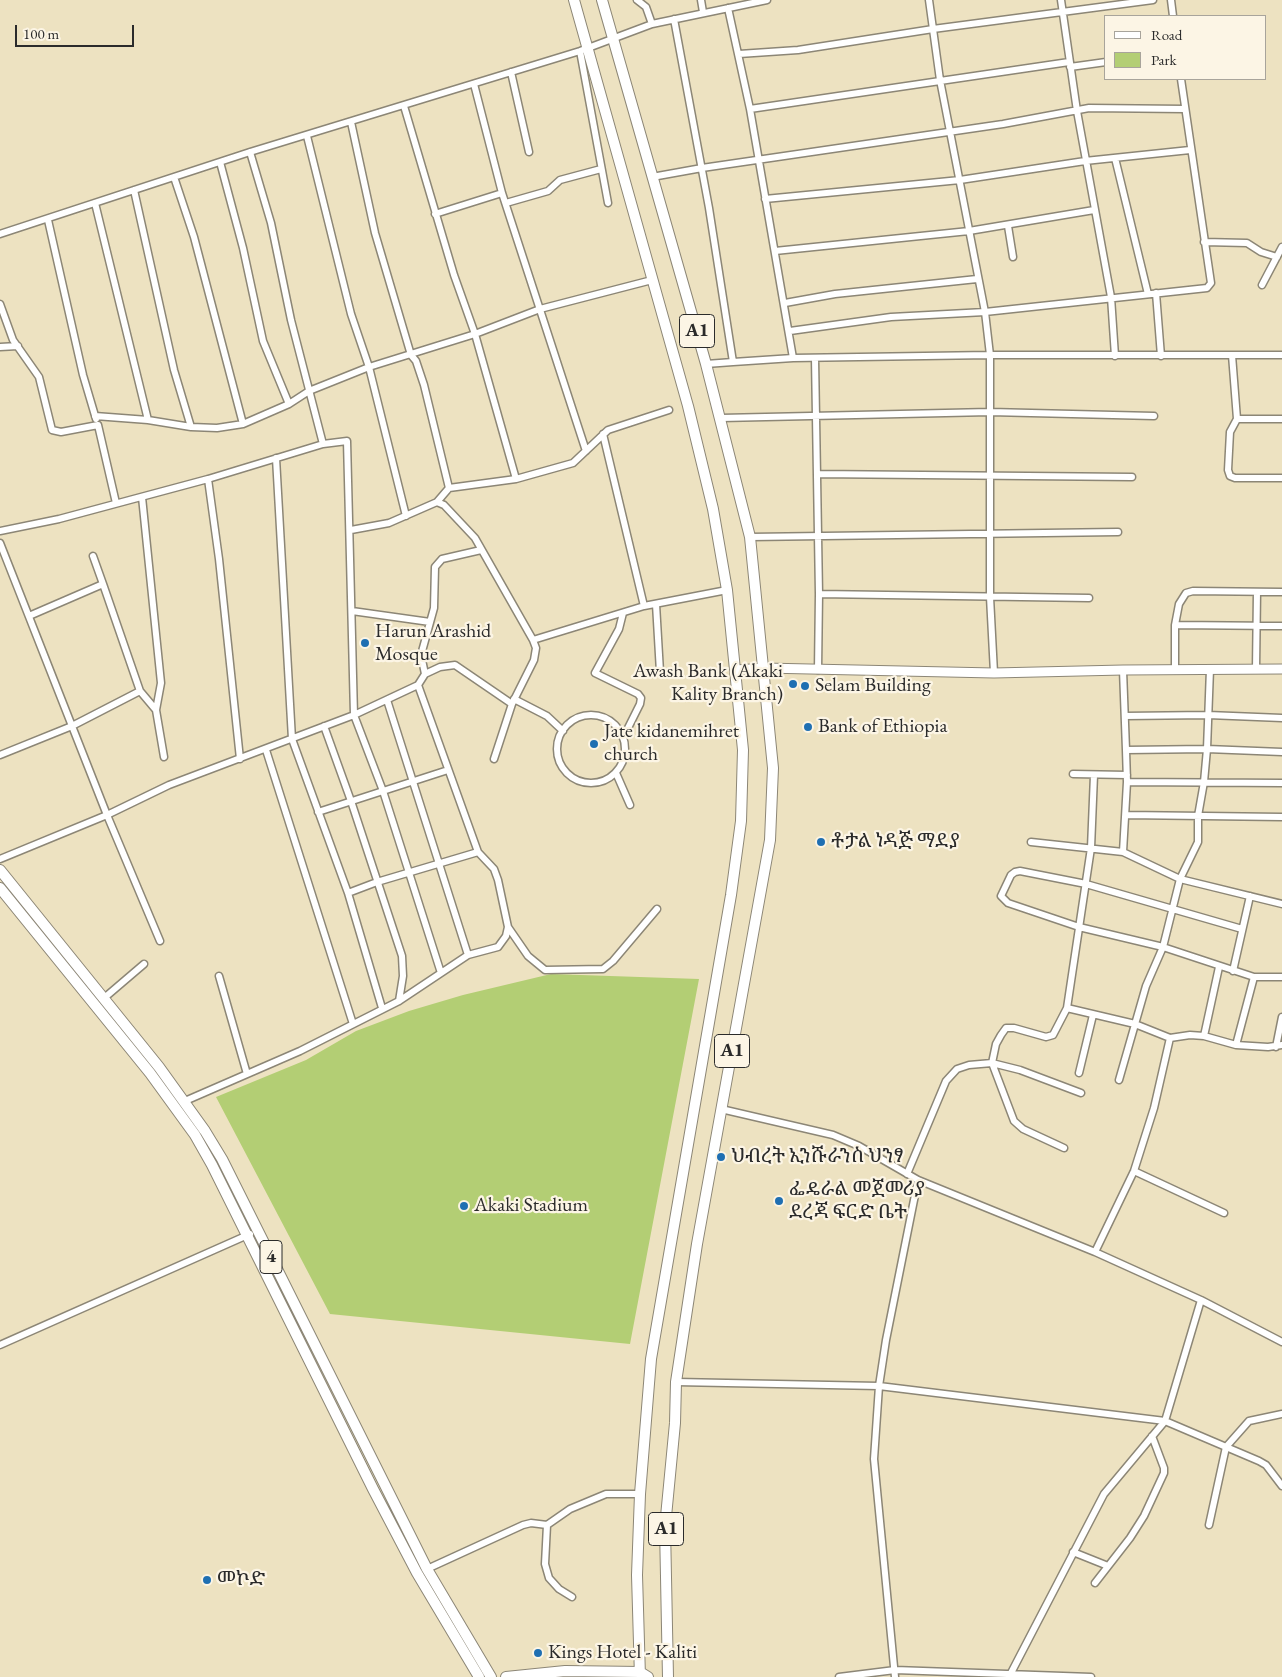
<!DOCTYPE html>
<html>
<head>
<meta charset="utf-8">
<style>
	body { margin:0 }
	#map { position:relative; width:1282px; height:1677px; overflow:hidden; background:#ede2c1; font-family:"EB Garamond",serif }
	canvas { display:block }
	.legend { position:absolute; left:1104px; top:15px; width:162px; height:65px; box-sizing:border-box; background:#fcf5e5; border:1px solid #a8a49b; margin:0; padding:6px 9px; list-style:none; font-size:15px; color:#2b2b2b }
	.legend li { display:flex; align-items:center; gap:10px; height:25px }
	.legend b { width:25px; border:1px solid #a8a49b }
	.scale { position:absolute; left:15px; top:25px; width:119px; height:22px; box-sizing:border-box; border:2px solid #2b2b2b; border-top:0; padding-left:6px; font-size:15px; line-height:18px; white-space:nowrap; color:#2b2b2b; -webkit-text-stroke:4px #fcf5e5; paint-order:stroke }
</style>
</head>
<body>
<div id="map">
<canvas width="1282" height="1677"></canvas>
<ul class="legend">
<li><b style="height:6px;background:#fff"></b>Road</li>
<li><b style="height:14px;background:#b3ce74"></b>Park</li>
</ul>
<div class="scale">100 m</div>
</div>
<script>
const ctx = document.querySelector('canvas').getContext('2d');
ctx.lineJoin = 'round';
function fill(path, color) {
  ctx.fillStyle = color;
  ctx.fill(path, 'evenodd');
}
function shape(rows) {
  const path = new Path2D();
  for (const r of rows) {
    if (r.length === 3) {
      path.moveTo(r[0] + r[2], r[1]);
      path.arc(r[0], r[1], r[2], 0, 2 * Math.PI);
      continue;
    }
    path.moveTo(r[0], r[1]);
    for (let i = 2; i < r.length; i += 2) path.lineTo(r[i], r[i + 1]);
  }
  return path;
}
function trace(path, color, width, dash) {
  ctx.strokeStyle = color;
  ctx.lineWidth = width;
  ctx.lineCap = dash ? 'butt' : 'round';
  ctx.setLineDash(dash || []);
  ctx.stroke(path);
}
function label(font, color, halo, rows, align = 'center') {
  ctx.font = font + ' "EB Garamond","Noto Serif Ethiopic",serif';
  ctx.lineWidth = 4.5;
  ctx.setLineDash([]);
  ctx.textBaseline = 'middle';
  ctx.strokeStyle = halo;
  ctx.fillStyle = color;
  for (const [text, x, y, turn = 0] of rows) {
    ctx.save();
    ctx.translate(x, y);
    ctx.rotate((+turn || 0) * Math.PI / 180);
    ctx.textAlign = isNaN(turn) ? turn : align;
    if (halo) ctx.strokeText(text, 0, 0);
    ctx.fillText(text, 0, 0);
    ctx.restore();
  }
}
const green = shape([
	[551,974,699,979,630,1344,330,1314,216,1097,306,1060,356,1031,409,1011,463,995]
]);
const street = shape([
	[637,0,646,7,652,24],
	[701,0,703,12],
	[929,0,940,80,985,312,990,355,990,597,994,673],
	[1061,0,1077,111,1111,297,1115,356],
	[1171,0,1173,16],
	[728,8,750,109,793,358],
	[674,19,709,208,733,362,793,358,990,355,1282,355],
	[580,51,608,203],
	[739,54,798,50,933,29,1153,0],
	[1070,67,1106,62],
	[511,72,529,152],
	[474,84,502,193,586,451],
	[404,106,454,275,475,334,516,479],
	[750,109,1069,62],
	[351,122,375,233,411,355,416,361,424,385,449,488],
	[307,136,351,314,369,367,406,516],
	[250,152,271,223,291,320,323,444],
	[1115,158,1148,294],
	[220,162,243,248,263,341,289,404],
	[174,177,194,237,243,424],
	[652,177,702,168,1003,124,1089,108,1185,109],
	[134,190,174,370,191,427],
	[765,199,960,180,1085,161,1190,150],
	[95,203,148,420],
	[506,203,548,191,560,180,601,169],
	[435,214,502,193],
	[48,220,83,375,96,419],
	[1008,226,1013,257],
	[0,234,250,152,580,51,652,24,767,0],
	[1204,242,1247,243,1261,252,1277,257],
	[775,251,969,231,1094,210],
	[1262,285,1282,247],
	[1156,293,1161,356],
	[785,303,835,294,977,279],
	[0,304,13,340,39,377,52,430,61,432,98,425,116,503],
	[790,331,891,317,985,312,1207,288,1211,283,1181,79],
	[0,347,18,346],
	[1232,355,1237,419],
	[815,358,819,594,818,670],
	[706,364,733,362],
	[95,416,148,420,191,427,217,428,243,424,289,404,309,391,369,367,475,334,540,309,652,280],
	[721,418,990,412,1154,416],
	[1282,419,1237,419,1230,432,1228,470,1230,476,1235,478,1282,478],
	[603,434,644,606],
	[276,458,292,739,348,893,382,1008],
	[817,474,1132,477],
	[208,479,219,559,240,759],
	[142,497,161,683,156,710,164,757],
	[437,502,449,488,516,479,573,463,608,430,669,410],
	[351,530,389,523,437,502,444,505,475,538,533,640,644,606,727,590],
	[0,531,59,519,208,479,323,444,347,441,354,715,383,791,441,973],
	[750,537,1118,532],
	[0,543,107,815,160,941],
	[93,556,103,584],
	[819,594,1089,598],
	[656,604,660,672],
	[352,611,430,622],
	[623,613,619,629,595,673,638,694,641,698,640,704,623,738],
	[29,616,103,584,140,691],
	[1175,625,1282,626],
	[1175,669,1175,625,1179,604,1186,593,1193,591,1282,592],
	[1256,669,1257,592],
	[1123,670,1126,750,1207,749,1210,669],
	[425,674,421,655,434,608,435,567,442,559,481,550],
	[418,685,478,852,494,869,498,880,508,927,528,956,545,970,603,969,613,961,657,909],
	[514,699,547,716,563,731],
	[387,700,468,955],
	[591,749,34],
	[1125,716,1208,715,1282,718],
	[324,726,351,801,402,956,403,976,399,1001],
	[266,750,353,1024],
	[0,755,72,726,140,691,156,710],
	[494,759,512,704,534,660,536,648,533,640],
	[616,773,630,805],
	[1073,774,1127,775],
	[1127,782,1282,783],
	[318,812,448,770],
	[1126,815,1282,817],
	[1031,842,1123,852,1180,879,1282,904],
	[1123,852,1127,782,1126,750],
	[0,859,107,815,169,785,354,715,418,685,425,674,440,667,455,665,512,704],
	[348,893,377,882,478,852],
	[1242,929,1086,884,1020,871,1015,872,1011,875,1001,896,1008,903,1079,927,1163,947,1254,977,1282,977],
	[1233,971,1250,896],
	[219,976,247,1074],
	[103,999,144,964],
	[1067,1008,1091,848,1094,775],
	[1204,1036,1219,967],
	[1170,1038,1190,1035,1204,1036,1236,1045,1268,1047,1282,1045],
	[1236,1045,1254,977],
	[1276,1047,1282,1017],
	[1079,1073,1093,1015],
	[1119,1080,1146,986,1163,947,1180,879,1198,842,1198,816,1204,782,1207,749,1282,752],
	[1081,1093,1020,1070,992,1063,996,1044,1001,1035,1006,1028,1014,1028,1046,1037,1053,1035,1067,1008,1135,1024,1170,1038,1154,1108,1134,1171,1095,1252],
	[185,1101,300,1051,399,1001,468,955,498,947,506,936,508,927],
	[721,1109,833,1135,859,1146,918,1180,1095,1252,1201,1300,1282,1342],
	[1134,1171,1224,1213],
	[907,1174,946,1081,957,1069,969,1065,992,1063,1014,1121,1023,1129,1064,1148],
	[0,1345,250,1234],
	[676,1382,879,1386,1165,1421,1201,1300],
	[1209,1525,1226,1447,1249,1421,1282,1414],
	[1073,1552,1108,1566],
	[427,1569,523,1525,531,1523,547,1525],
	[1095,1583,1130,1538,1144,1516,1164,1473,1164,1468,1152,1436],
	[572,1597,559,1589,549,1578,545,1564,547,1525,570,1509,606,1494,640,1494],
	[1011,1673,1104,1494,1165,1421,1259,1461,1266,1465,1282,1486],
	[839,1677,895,1670,1091,1677],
	[895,1677,874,1459,879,1386,886,1340,918,1180]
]);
const secondary = shape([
	[736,670,764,668,994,673,1123,670,1282,669]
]);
const primary = shape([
	[574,0,688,406,713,509,727,590,743,750,741,821,731,895,651,1359,640,1494,637,1575,640,1677],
	[602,0,706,364,750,537,773,768,770,840,697,1244,676,1382,675,1423,665,1527,668,1677],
	[0,870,159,1067,205,1131,222,1159,427,1569,491,1677],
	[0,888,150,1073,195,1135,212,1165,373,1489,417,1573,479,1677],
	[506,1677,565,1671,640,1672,648,1677]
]);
const markers = [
	[365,643,5,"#1f6fb2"],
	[793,684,5,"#1f6fb2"],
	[805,686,5,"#1f6fb2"],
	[808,727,5,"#1f6fb2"],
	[594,744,5,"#1f6fb2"],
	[821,842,5,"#1f6fb2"],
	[721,1157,5,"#1f6fb2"],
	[779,1201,5,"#1f6fb2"],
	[464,1206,5,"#1f6fb2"],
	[207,1580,5,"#1f6fb2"],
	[538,1653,5,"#1f6fb2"]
];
const shields = [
	[697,331,35],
	[732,1051,35],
	[271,1257,22],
	[666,1529,35]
];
const shieldNames = [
	["A1",697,331],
	["A1",732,1051],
	["4",271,1257],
	["A1",666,1529]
];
const poiNames = [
	["Harun Arashid",375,632],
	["Mosque",375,655],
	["Awash Bank (Akaki",783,672,"right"],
	["Kality Branch)",783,695,"right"],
	["Selam Building",815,686],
	["Bank of Ethiopia",818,727],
	["Jate kidanemihret",604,732],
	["church",604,755],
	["ቶታል ነዳጅ ማደያ",831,842],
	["ህብረት ኢንሹራንስ ህንፃ",731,1157],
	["ፌዴራል መጀመሪያ",789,1190],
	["ደረጃ ፍርድ ቤት",789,1213],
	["Akaki Stadium",474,1206],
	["መኮድ",217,1580],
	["Kings Hotel - Kaliti",548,1653]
];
fill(green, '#b3ce74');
trace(street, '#8c8676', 9);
trace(secondary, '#8c8676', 11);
trace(primary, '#8c8676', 12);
trace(street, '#fff', 6);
trace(secondary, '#fff', 9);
trace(primary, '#fff', 10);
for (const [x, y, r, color] of markers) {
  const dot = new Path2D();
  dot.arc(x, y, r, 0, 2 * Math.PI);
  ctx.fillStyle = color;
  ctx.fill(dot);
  trace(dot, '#fcf5e5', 2);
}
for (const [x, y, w] of shields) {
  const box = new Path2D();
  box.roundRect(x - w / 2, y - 16.5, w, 33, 4);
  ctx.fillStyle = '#fcf5e5';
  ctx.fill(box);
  trace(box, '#2b2b2b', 1);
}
label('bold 19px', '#2b2b2b', null, shieldNames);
label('20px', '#2b2b2b', '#fcf5e5', poiNames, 'left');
</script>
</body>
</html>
